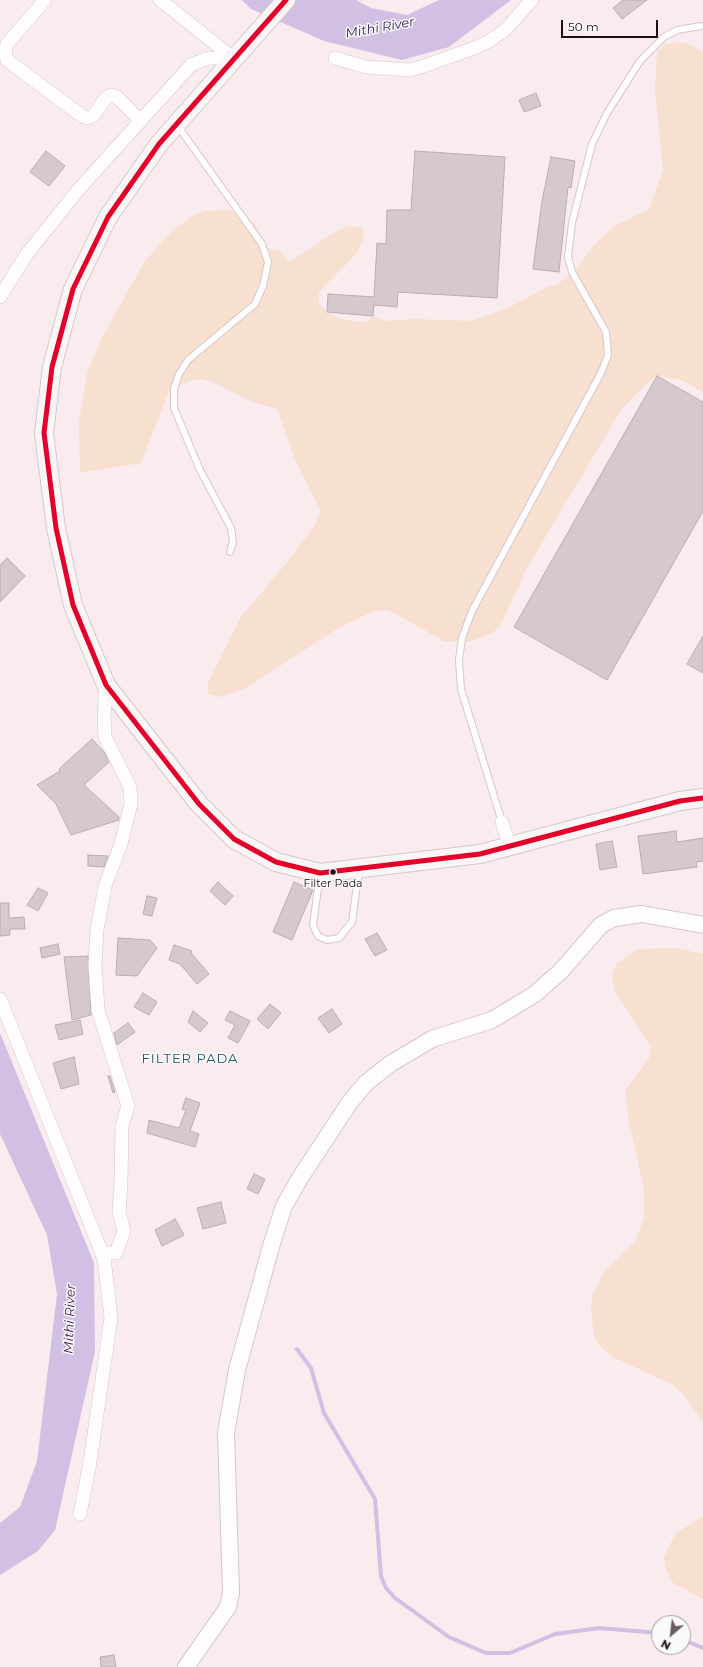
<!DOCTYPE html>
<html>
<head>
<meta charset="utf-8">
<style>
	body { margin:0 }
	#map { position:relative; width:703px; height:1667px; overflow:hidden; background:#f9ebee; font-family:Montserrat,sans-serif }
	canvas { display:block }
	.north { position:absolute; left:651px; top:1615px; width:40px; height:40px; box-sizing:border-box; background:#fafafa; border:1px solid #a29c9d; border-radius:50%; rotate:208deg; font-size:11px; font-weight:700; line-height:16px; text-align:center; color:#1d0f12 }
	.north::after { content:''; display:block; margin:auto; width:14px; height:18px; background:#6a5c5f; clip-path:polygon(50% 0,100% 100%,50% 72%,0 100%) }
	.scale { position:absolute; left:561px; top:20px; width:97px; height:18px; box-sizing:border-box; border:2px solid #1d0f12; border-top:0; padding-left:5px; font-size:12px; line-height:14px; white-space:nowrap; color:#1d0f12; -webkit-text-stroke:3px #fafafa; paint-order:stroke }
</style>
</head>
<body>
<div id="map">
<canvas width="703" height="1667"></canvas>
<div class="north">N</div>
<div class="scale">50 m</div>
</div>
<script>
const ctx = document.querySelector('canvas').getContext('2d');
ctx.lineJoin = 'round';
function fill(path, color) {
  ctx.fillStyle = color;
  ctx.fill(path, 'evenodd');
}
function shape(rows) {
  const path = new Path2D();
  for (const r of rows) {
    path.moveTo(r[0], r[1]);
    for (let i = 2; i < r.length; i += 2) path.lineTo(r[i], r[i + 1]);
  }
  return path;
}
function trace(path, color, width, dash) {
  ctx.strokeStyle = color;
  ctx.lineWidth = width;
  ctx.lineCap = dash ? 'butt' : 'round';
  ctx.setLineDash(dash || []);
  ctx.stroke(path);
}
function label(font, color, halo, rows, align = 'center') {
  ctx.font = font + ' Montserrat,sans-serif';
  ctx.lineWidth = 3;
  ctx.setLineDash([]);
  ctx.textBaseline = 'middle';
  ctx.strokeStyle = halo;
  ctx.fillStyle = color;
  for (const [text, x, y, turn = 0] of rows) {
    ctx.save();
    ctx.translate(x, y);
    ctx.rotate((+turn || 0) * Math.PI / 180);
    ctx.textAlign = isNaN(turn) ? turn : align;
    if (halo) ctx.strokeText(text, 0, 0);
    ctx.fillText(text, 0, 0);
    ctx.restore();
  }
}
const green = shape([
	[679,42,692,45,703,52,703,393,682,380,657,376,647,383,621,410,527,568,500,626,491,634,468,642,444,641,388,610,374,611,340,627,246,688,220,697,208,694,208,682,241,617,293,555,316,523,320,510,295,460,277,409,250,401,213,382,201,379,189,381,177,386,168,394,141,463,80,473,79,422,87,373,102,337,145,261,171,232,192,216,204,211,230,210,254,223,267,248,280,251,289,262,335,232,348,226,363,227,363,240,357,253,319,292,319,304,327,312,339,319,366,322,373,316,386,321,414,319,472,321,510,307,545,288,557,285,578,267,594,245,613,227,649,209,663,170,655,90,657,51,666,44],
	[677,948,703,954,703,1422,682,1393,673,1385,613,1357,602,1348,594,1337,591,1309,592,1297,604,1272,635,1242,644,1218,644,1190,629,1122,625,1090,649,1059,651,1047,614,990,612,977,616,964,638,949],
	[703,1516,703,1599,673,1583,666,1570,664,1557,675,1534]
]);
const water = shape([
	[242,0,356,0,371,8,407,15,439,0,511,0,449,47,402,60,324,41,251,9],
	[0,1033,94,1263,95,1352,55,1530,38,1551,0,1575,0,1523,20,1507,37,1461,57,1294,47,1235,0,1134]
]);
const stream = shape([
	[297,1349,311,1368,324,1413,375,1499,381,1576,386,1588,395,1598,449,1637,486,1653,510,1653,555,1634,599,1628,659,1633],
	[683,1640,703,1648]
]);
const building = shape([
	[623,0,647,0,622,19,613,8,623,0],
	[536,93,541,106,524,112,519,100,536,93],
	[46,151,65,166,49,186,30,172,46,151],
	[415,151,505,157,497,298,398,292,397,307,374,305,373,316,327,312,328,294,374,297,377,243,386,244,387,210,411,210,415,151],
	[551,157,575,161,571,188,568,187,559,272,533,269,542,201,551,157],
	[657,376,703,402,703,511,607,680,514,627,657,376],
	[7,558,25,576,0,602,0,565,7,558],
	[703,636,703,673,687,664,703,636],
	[92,739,104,752,109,762,84,785,119,817,119,820,71,835,56,804,37,785,60,771,59,769,92,739],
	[676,831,677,842,703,838,703,861,696,862,697,867,643,874,638,836,676,831],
	[612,841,617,867,600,870,596,844,612,841],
	[88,855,108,856,104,867,88,866,88,855],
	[218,882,233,896,225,905,210,891,218,882],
	[294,882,313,890,292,940,273,932,294,882],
	[38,888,48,893,38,911,27,905,38,888],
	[147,896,157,898,152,916,143,914,147,896],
	[0,903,9,903,9,918,24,917,25,929,10,929,10,935,0,936,0,903],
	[377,933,387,950,375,956,365,939,377,933],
	[118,938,150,940,157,948,137,976,116,975,118,938],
	[58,944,60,954,42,958,40,948,58,944],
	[174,945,192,951,191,953,209,974,197,984,180,964,169,960,174,945],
	[88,956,91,1015,72,1020,64,957,88,956],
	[143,993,157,1002,149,1015,134,1007,143,993],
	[270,1004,281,1013,268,1029,257,1019,270,1004],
	[332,1009,342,1024,329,1033,318,1018,332,1009],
	[193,1011,208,1023,200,1032,188,1022,193,1011],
	[230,1011,250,1021,238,1043,228,1038,235,1025,225,1020,230,1011],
	[80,1020,83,1034,59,1040,55,1025,80,1020],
	[128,1023,135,1032,117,1045,114,1033,128,1023],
	[74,1057,79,1084,61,1089,53,1063,74,1057],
	[108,1076,110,1076,115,1092,113,1093,108,1076],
	[186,1098,200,1103,190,1131,199,1134,195,1147,147,1133,149,1120,179,1128,186,1110,182,1109,186,1098],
	[254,1174,265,1179,258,1194,247,1189,254,1174],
	[221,1202,226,1223,203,1229,197,1208,221,1202],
	[175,1219,184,1235,162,1246,155,1230,175,1219],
	[114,1655,116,1667,101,1667,100,1657,114,1655]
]);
const service = shape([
	[177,125,262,244,268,262,263,286,255,304,188,360,179,374,174,389,174,408,200,470,231,528,233,542,230,552],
	[502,822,461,689,459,660,462,638,472,611,601,373,608,355,606,332,572,272,568,257,572,223,592,144,607,113,640,61,664,37,677,30,701,26],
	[320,874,313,925,318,936,327,940,339,938,352,922,359,870]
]);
const minor = shape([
	[45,0,7,44,5,52,7,60,82,116,88,118,94,115,105,99,111,95,117,97,141,121],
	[160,0,233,58],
	[335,58,366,67,410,70,424,66,477,47,489,41,505,30,532,0],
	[0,297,26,255,79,189,191,65,208,58,233,58],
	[502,822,510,847],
	[0,999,104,1258,111,1318,90,1462,80,1514],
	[101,1253,116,1253,124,1231,119,1212,121,1183,122,1126,128,1106,98,1010,95,965,97,930,105,886,121,844,131,803,130,787,105,737,104,716,106,685]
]);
const tertiary = shape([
	[186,1667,228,1607,231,1593,226,1433,237,1370,272,1243,284,1206,300,1178,350,1102,366,1083,390,1064,432,1039,492,1020,535,994,561,971,601,925,614,918,642,914,703,925]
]);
const secondary = shape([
	[286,0,159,144,108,217,73,289,52,367,44,433,56,528,73,605,106,685,199,804,234,839,276,862,320,873,480,854,680,801,703,798]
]);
const bus1 = shape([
	[286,0,159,144,108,217,73,289,52,367,44,433,56,528,73,605,106,685,199,804,234,839,276,862,320,873,480,854,680,801,703,798]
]);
const markers = [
	[333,872,3.5,"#1d0f12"]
];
const busNames = [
	["Filter Pada",333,884]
];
const waterNames = [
	["Mithi River",380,28,-10],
	["Mithi River",70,1319,-88]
];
const neighbourhoodNames = [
	["FILTER PADA",190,1059]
];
fill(green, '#f8e0d1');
fill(water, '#d1bfe4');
trace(stream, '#d1bfe4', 4);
fill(building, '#d5c9cf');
trace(building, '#b9acb2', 1);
trace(service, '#d5c7ca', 8);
trace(minor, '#d5c7ca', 14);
trace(tertiary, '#d5c7ca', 18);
trace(secondary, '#d5c7ca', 20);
trace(service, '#fefcfc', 6);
trace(minor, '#fefcfc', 13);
trace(tertiary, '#fefcfc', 16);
trace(secondary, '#fbf6f6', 18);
trace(bus1, '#e4002b', 5);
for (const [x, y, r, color] of markers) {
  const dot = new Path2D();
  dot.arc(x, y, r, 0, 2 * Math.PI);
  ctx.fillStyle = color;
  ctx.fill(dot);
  trace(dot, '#fafafa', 1.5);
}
label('11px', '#1d0f12', '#fafafa', busNames);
label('italic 13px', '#3d205d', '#fafafa', waterNames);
ctx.letterSpacing = '1px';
label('13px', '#1e5661', '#fafafa', neighbourhoodNames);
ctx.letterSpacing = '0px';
</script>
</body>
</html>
